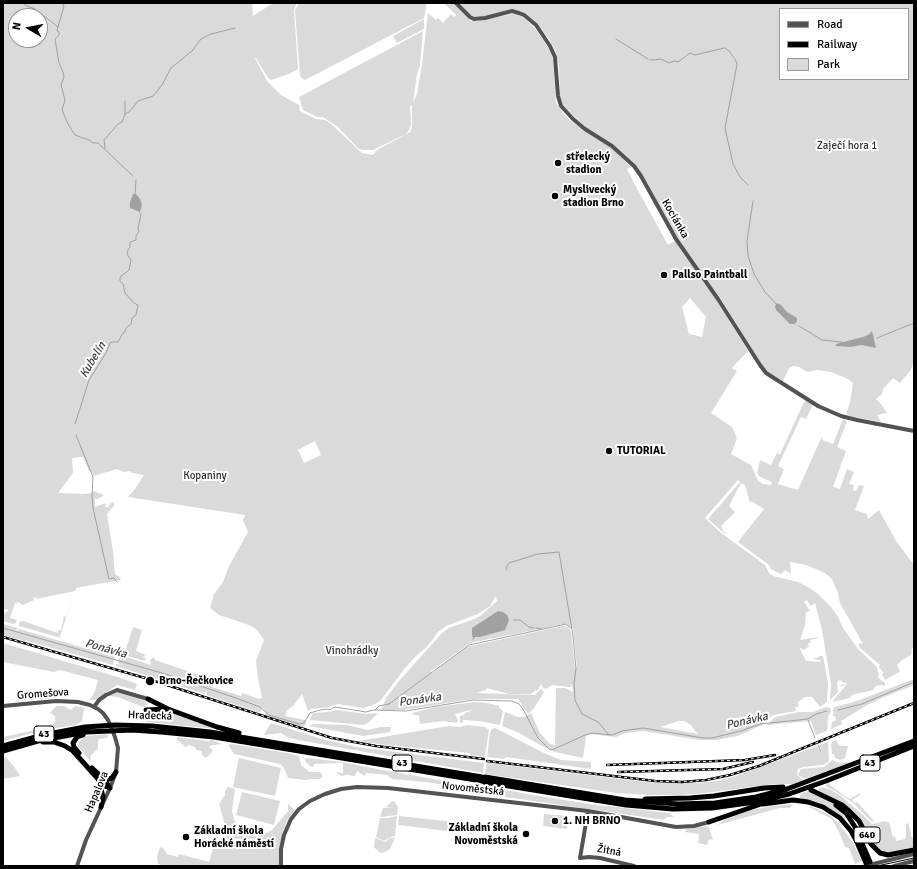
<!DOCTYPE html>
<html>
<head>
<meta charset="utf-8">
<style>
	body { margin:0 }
	#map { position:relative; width:917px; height:869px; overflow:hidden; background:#fff; font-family:Signika,sans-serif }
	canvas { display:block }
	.frame { position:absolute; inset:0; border:4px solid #000; pointer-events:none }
	.legend { position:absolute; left:779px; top:8px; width:130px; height:72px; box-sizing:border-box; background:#fff; border:1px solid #999; margin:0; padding:5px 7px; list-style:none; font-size:12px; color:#000 }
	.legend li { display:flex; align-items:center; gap:8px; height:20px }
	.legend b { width:20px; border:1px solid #999 }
	.north { position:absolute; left:8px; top:8px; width:40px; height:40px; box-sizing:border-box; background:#fff; border:1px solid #999; border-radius:50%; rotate:280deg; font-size:11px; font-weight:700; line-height:16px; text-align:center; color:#000 }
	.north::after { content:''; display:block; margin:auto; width:14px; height:18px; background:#000; clip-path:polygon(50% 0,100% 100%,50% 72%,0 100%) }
</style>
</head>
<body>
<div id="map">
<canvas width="917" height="869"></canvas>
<div class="frame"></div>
<ul class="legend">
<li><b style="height:5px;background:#535353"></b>Road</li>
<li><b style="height:5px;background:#000"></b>Railway</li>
<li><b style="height:11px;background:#dadada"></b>Park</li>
</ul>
<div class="north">N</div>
</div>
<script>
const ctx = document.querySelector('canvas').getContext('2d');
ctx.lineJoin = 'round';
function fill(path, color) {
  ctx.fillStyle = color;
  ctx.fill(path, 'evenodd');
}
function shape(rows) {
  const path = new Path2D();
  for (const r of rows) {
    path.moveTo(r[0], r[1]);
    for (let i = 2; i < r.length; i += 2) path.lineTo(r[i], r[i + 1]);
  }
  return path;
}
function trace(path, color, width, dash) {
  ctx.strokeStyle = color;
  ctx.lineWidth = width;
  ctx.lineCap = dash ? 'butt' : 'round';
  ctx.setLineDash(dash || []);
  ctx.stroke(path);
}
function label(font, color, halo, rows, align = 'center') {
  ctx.font = font + ' Signika,sans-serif';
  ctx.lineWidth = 4;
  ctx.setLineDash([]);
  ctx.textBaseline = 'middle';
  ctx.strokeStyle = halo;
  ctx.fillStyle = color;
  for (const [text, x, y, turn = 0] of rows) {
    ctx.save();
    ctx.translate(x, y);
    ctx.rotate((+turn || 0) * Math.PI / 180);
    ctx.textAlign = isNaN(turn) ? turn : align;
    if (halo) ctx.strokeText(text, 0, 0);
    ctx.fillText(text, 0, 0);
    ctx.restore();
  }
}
const green = shape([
	[3,3,252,3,253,16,273,3,297,3,294,10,298,69,289,74,271,80,268,78,256,58,255,58,267,81,281,95,299,105,300,111,316,119,325,120,330,123,362,153,373,155,377,150,410,132,412,128,412,106,410,106,411,125,409,130,406,134,373,150,365,150,359,149,338,127,323,117,317,117,303,110,299,97,423,31,420,65,417,74,413,103,417,94,422,64,428,13,436,20,438,18,443,23,451,14,454,17,456,15,444,3,453,3,471,21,479,21,512,14,520,15,525,19,535,28,551,52,553,59,556,103,564,114,571,121,584,130,611,147,631,167,627,169,635,185,668,245,675,241,717,301,748,351,732,368,737,371,711,413,732,427,737,438,731,454,751,465,758,481,763,484,771,485,772,482,760,477,757,473,760,460,771,465,779,449,778,453,779,455,780,454,804,402,805,402,805,400,813,404,806,419,801,417,778,466,784,469,778,484,798,490,822,436,822,440,833,444,843,419,847,421,837,447,846,451,833,487,840,489,847,469,854,472,849,484,854,485,853,490,856,491,859,485,864,486,855,510,867,514,868,519,879,510,896,541,914,565,914,648,912,648,911,655,902,660,897,665,900,671,901,671,885,680,882,674,884,673,879,667,880,665,859,647,859,643,863,644,840,603,838,593,832,579,825,573,806,565,790,562,791,574,785,570,781,574,771,569,769,565,738,542,764,509,751,501,750,503,745,485,741,483,729,506,735,512,721,526,723,531,726,533,725,534,708,519,740,482,738,480,705,518,721,533,765,565,769,573,773,576,798,582,808,587,818,594,831,607,838,617,843,628,858,649,876,666,879,674,878,678,885,683,885,686,881,685,876,686,873,690,852,695,850,698,834,702,833,701,835,698,848,683,841,687,841,685,846,684,846,682,843,683,842,681,838,680,838,682,837,682,838,692,830,700,831,684,822,630,815,603,811,606,807,600,804,602,810,611,806,612,805,625,800,640,818,637,818,638,810,640,811,643,808,643,809,647,806,648,806,649,803,650,799,647,806,661,821,662,820,660,814,659,813,658,815,658,819,657,819,659,819,656,823,656,828,683,827,702,820,707,812,697,805,697,798,702,798,707,795,707,796,711,773,715,762,725,738,736,716,740,700,740,642,731,625,733,616,737,590,734,586,736,583,758,555,752,542,746,519,733,502,726,505,712,518,717,524,717,531,713,540,733,550,744,555,745,556,689,558,688,565,688,573,692,572,684,571,687,569,687,552,685,546,689,542,687,542,683,537,691,535,690,533,693,530,694,509,694,487,688,486,690,477,693,535,695,541,689,544,692,534,708,528,714,518,699,473,699,403,710,381,710,386,698,399,681,442,633,449,628,472,620,480,616,497,601,496,596,490,606,478,614,446,626,438,632,427,647,416,656,405,668,381,700,375,704,364,708,338,704,331,706,329,707,312,709,308,711,302,694,294,705,286,711,286,716,305,720,306,724,303,727,265,715,266,711,262,708,260,712,258,712,206,695,207,692,206,691,205,694,116,666,116,664,122,665,118,663,119,658,122,659,123,656,151,665,150,660,154,657,155,660,208,678,206,684,206,686,208,685,207,684,209,678,214,681,212,687,241,696,242,693,259,699,262,698,258,678,256,661,264,640,258,631,252,626,219,615,210,608,214,594,223,582,229,566,248,532,243,520,245,515,128,497,135,489,144,475,132,473,130,471,123,472,117,469,94,476,92,472,89,471,83,457,81,457,72,458,73,473,58,493,83,494,91,493,94,491,104,495,98,499,95,499,95,507,106,503,105,507,109,507,109,505,112,502,114,503,114,505,116,503,107,514,113,551,115,574,121,578,120,580,76,588,75,591,36,599,36,597,33,598,34,600,23,605,17,602,17,604,15,603,10,618,17,620,16,623,13,624,3,621,4,614,9,610,4,609,3,612],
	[16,16,40,16,40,40,16,40],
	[690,298,706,317,702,337,689,334,682,307],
	[315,441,321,455,304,463,298,450],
	[564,624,573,628,577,667,575,668,571,631,568,627,563,626,466,647,432,673,431,671,470,643],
	[751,716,752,722,750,723,724,729,734,718],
	[679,721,684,721,691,725,695,731,698,734,660,727],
	[299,3,427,3,424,18,305,80,303,79,300,76,295,10],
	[459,3,914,3,914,362,913,363,911,370,900,383,893,378,883,389,882,394,876,399,881,404,887,413,877,415,881,422,850,416,846,414,850,403,853,383,848,379,831,372,818,370,807,372,799,367,793,366,789,368,783,381,766,371,721,299,674,232,645,179,634,163,613,144,586,127,563,106,560,100,559,65,555,50,549,39,534,20,518,10,511,9,478,18,475,17,470,14],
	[780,9,908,9,908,79,780,79],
	[424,19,424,29,397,43,393,36],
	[74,594,60,636,61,638,19,626,19,622,23,621,58,633,59,630,61,630,64,616,66,617],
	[3,624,18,628,16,630,17,631,19,629,115,657,113,665,27,641,27,640,25,641,3,635],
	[133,627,142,630,136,651,143,654,146,654,146,657,145,654,143,657,146,658,145,661,124,655],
	[3,643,121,678,137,684,135,690,117,685,95,700,90,700,95,691,98,680,60,670,54,672,3,662],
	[914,679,914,685,877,700,877,701,869,704,841,721,842,724,831,729,832,722,836,720,835,716,833,716,834,707,854,702],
	[116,692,122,693,145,701,147,705,143,707,118,697,110,696,109,695],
	[474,702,487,703,499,706,499,708,503,711,500,725,479,721,463,720,463,723,460,723,460,716,464,715,465,713,471,711,471,710,455,714,458,720,457,723,443,721,420,724,419,715,415,715,412,713,436,707],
	[56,706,64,706,71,710,75,706,84,708,82,721,76,725,44,730,3,741,3,737,44,728,48,725,53,724,55,721,55,716,50,713],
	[826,707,830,708,831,711,828,717,827,731,816,735,811,721,767,725,775,717,799,712,813,712],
	[336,710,367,714,378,713,368,723,363,725,310,720,313,713,328,712],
	[150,711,166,711,216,729,146,722,146,714],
	[271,723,322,739,357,747,484,763,483,773,298,740,287,737,281,733,264,735],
	[313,724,347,725,368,730,381,727,391,727,390,732,363,736,309,726],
	[467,725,485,727,489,730,485,757,470,755,470,753,386,745,358,741,449,726,460,727],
	[495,728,546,754,561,760,591,762,591,769,506,757,504,759,487,757,490,732,492,729],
	[107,734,108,738,99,739,98,741,98,749,91,755,90,761,78,746,78,743,82,739,86,736],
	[177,737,207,741,213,740,221,744,209,746,213,751,206,758,202,755,202,751,196,750,195,747,188,745,186,747,177,740],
	[837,740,837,743,841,746,848,746,845,758,843,759,840,760,835,758,834,754,832,754,831,744,833,741],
	[828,742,829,761,823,765,803,767,798,769,797,775,803,780,792,784,775,784,705,793,682,795,650,795,616,793,485,774,487,763,655,783,697,783,717,781,736,776,817,746,821,753,822,752,819,745],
	[232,744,287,753,299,756,301,765,304,768,310,772,320,772,323,776,320,779,312,779,305,780,288,778,284,768,280,764,234,754,228,745],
	[6,757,15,768,20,776,3,779,3,758],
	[239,758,281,768,275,796,233,787],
	[308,758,342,762,382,770,480,787,478,790,425,782,392,779,387,775,366,773,365,776,357,771,355,776,347,775,341,776,336,772,343,773,343,763,314,764,314,767,310,766,306,762,304,759],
	[832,760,839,763,846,762,849,763,805,779,799,776,798,774,801,769,824,767],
	[829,782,830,785,846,797,850,799,860,793,859,797,858,796,852,800,855,803,857,802,875,822,871,821,852,802,835,791,825,786],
	[486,786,527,794,589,804,669,813,674,817,667,817,664,820,485,794],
	[228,787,235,789,232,811,236,826,267,833,272,830,288,811,288,804,295,810,288,819,283,831,279,849,279,866,164,866,158,864,157,857,160,847,163,848,167,854,178,857,179,854,209,862,214,845,217,846,227,832,219,804,225,795,225,791],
	[822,787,829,789,841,796,863,815,872,824,886,821,886,822,889,822,893,837,895,836,896,841,905,839,906,835,906,824,908,823,912,838,914,838,914,848,893,853,884,853,875,846,862,824,838,801,818,790,819,788],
	[808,791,831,803,840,810,846,818,845,819,831,809,817,802,800,798,800,796,803,793],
	[242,792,280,801,274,825,236,815],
	[392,801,395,802,398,807,397,815,380,817,383,808,394,807,386,807],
	[793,804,790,808,780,808,717,825,726,819,752,810,773,806],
	[810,806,830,815,839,824,852,841,862,861,855,864,849,848,845,847,839,832,832,819,809,807],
	[544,814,568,816,567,829,543,826],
	[397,816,395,836,391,837,384,841,376,837,380,818,388,818],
	[399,816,473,824,472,834,398,825],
	[706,826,709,828,713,840,709,839,707,845,698,843,699,834,685,832,686,829],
	[376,838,385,842,390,838,395,838,390,849,387,851,382,853,379,852,374,847,375,839]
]);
const water = shape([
	[133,194,136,194,140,199,142,205,140,212,130,208,130,202],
	[777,303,781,305,787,312,797,318,797,321,795,324,790,324,776,310,775,306],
	[872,331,876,348,862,345,850,347,836,346,836,344,863,337,868,335],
	[498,611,503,612,507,615,509,620,505,630,480,637,475,637,472,641,473,638,472,635,472,628]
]);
const stream = shape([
	[23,3,27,6,35,9,58,27,57,31,59,32,59,35,55,39,59,63,63,72,64,77,61,85,65,100,62,110,68,124,75,135,89,140,93,143,98,143,133,176],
	[58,27,64,6,62,3],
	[616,39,648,59],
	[725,48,729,51,734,58],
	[735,59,737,64,725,128,733,164,740,177,748,185],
	[650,60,654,60,661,59,669,63,674,61,678,62,690,53,695,55,724,48],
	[125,101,125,114],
	[105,148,104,140,118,124,122,122,125,114,129,112,138,101,153,96,162,85,171,68,192,51,201,39,211,34,235,28],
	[135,195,136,180],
	[753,201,747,241,748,256,754,274,765,292,777,305],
	[799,326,822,340,842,342],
	[877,338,914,323],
	[75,424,89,380,106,353,110,343,112,342,118,342,123,333,125,332,126,328,131,324,132,318,136,315,138,305,134,303,125,293,123,284,120,281,120,277,129,270,131,260,127,254,128,250,130,247,130,242,136,240,136,236,139,231,138,228,141,215,140,213],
	[76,435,93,477,92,496,93,508,109,579,114,578,117,582],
	[506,570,507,566,509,563,538,554,559,552,573,636,576,669,574,683,575,700,582,714,598,722,609,735],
	[514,620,520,620,529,627,534,628],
	[3,628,162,673,236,698,260,707,269,715,299,724,304,723,310,713,320,710,327,709,329,710,335,707,366,712,373,710,406,711,473,700,512,701,519,704,523,709,538,738,549,749,552,750,585,735,592,733,612,735,622,731,643,728,703,738,712,738,741,731,760,724,808,719,816,714,827,711],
	[536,628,542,629],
	[375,710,379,706,389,704,469,645,562,625,565,624,571,628],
	[838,710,862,704,914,682],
	[808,720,815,738],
	[818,745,821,752]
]);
const tertiary = shape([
	[456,3,470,17,474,19,485,18,512,11,519,13,524,15,536,25,550,46,555,57,558,96,561,106,573,119,585,129,612,146,634,166,641,176,676,239,718,299,760,365,766,373,818,406,841,416,857,420,914,431],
	[3,706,56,701,78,702,90,705,98,709,103,713,108,720,115,737,118,748,116,772,110,788,86,840,77,866],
	[94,707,99,700,106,695,117,690,148,699],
	[588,811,580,858,589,857,600,858,634,866],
	[281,866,281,849,284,835,291,819,299,809,310,801,325,794,341,789,357,787,388,788,588,811,676,827,694,826,709,822],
	[865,866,914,854],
	[894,866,914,861]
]);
const trunk = shape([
	[148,699,168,709,217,727,239,733],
	[146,710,167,709],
	[43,742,54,742,65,746,73,751,99,780,105,786,110,788],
	[3,746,43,735,85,727,115,725,152,726,210,732,482,777],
	[3,751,38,741,86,732,132,730,161,732,214,737,482,781],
	[79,753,74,747,73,743,77,737,83,735],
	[92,768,105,780,110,788],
	[485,777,625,800,678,804,715,803,756,797,787,789,914,741],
	[105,780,112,778,116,772],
	[99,781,103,797,101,807],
	[484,782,626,805,673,809,712,808,755,802,789,794,826,781,914,746],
	[811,790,842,805,849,811,859,821,871,844,880,853,888,855,914,850],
	[645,799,690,798,714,796,764,788,783,787],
	[763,804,793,800,808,802,823,807,840,818,851,831,856,840,866,863],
	[836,805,846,813,855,827,870,862],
	[709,822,761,804]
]);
const tram = shape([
	[877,866,914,858]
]);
const rail = shape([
	[3,637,145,678,332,738,376,746,484,759],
	[487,761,655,781,682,782,706,780,730,775,759,766,914,703],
	[607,765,745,760,775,755],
	[618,772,723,769,753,762]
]);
const markers = [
	[558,163,4,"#000"],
	[555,196,4,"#000"],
	[664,275,4,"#000"],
	[609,451,4,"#000"],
	[150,681,5,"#000"],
	[555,821,4,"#000"],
	[526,834,4,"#000"],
	[186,837,4,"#000"]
];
const shields = [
	[44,734,20],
	[402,763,20],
	[870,763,20],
	[867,835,26]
];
const shieldNames = [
	["43",44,734],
	["43",402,763],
	["43",870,763],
	["640",867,835]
];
const parkNames = [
	["Zaječí hora 1",847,146],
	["Kopaniny",205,476],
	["Vinohrádky",352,651]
];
const poiNames = [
	["střelecký",566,157],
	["stadion",566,170],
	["Myslivecký",563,190],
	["stadion Brno",563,203],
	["Pallso Paintball",672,275],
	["TUTORIAL",617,451],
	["Brno-Řečkovice",159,681],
	["1. NH BRNO",563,821],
	["Základní škola",518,828,"right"],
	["Novoměstská",518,841,"right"],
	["Základní škola",194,831],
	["Horácké náměstí",194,844]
];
const streetNames = [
	["Kociánka",675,219,60],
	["Gromešova",43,694,-4],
	["Hradecká",150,716,2],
	["Novoměstská",473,789,6],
	["Hapalova",97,792,-67],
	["Žitná",609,851,10]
];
const waterNames = [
	["Kubelín",93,360,-59],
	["Ponávka",106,649,16],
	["Ponávka",420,700,-8],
	["Ponávka",747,721,-13]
];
fill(green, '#dadada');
fill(water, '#a1a1a1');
trace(stream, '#a1a1a1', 1);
trace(tertiary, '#535353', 4);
trace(trunk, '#000', 5);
trace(tram, '#000', 1);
trace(rail, '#000', 2.5);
trace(rail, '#fff', 1, [3]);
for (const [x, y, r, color] of markers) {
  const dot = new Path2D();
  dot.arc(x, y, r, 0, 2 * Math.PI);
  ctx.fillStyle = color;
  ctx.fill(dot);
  trace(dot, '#fff', 1.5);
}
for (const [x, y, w] of shields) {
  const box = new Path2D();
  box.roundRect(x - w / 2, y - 8, w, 16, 3);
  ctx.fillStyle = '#fff';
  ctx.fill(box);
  trace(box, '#000', 1);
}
label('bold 10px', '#000', null, shieldNames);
label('11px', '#313131', '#fff', parkNames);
label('bold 11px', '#000', '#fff', poiNames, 'left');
label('11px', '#000', '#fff', streetNames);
label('italic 12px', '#424242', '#fff', waterNames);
</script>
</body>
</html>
